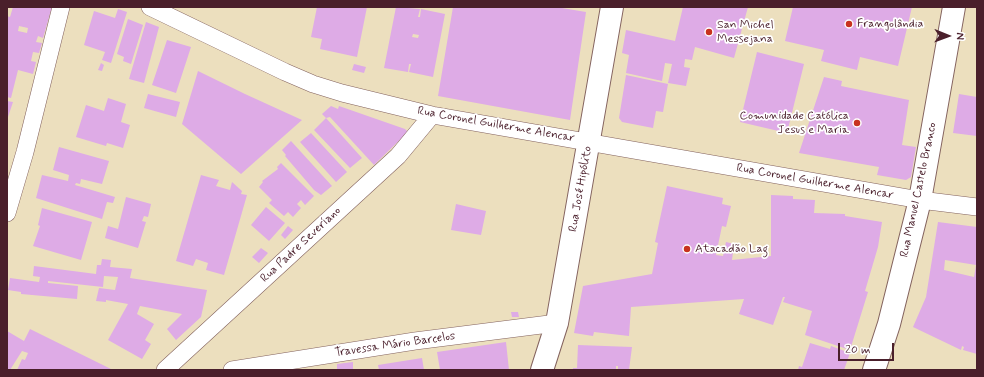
<!DOCTYPE html>
<html>
<head>
<meta charset="utf-8">
<style>
	body { margin:0 }
	#map { position:relative; width:984px; height:377px; overflow:hidden; background:#ecdfbe; font-family:Mynerve,sans-serif }
	canvas { display:block }
	.frame { position:absolute; inset:0; border:8px solid #4a1f2b; pointer-events:none }
	.north { position:absolute; left:928px; top:16px; width:40px; height:40px; -webkit-text-stroke:3px #fff; paint-order:stroke; rotate:91deg; font-size:11px; font-weight:700; line-height:16px; text-align:center; color:#4a1f2b }
	.north::after { content:''; display:block; margin:auto; width:14px; height:18px; background:#4a1f2b; clip-path:polygon(50% 0,100% 100%,50% 72%,0 100%) }
	.scale { position:absolute; left:838px; top:343px; width:56px; height:18px; box-sizing:border-box; border:2px solid #4a1f2b; border-top:0; padding-left:5px; font-size:12px; line-height:14px; white-space:nowrap; color:#4a1f2b; -webkit-text-stroke:3px #fff; paint-order:stroke }
</style>
</head>
<body>
<div id="map">
<canvas width="984" height="377"></canvas>
<div class="frame"></div>
<div class="north">N</div>
<div class="scale">20 m</div>
</div>
<script>
const ctx = document.querySelector('canvas').getContext('2d');
ctx.lineJoin = 'round';
function fill(path, color) {
  ctx.fillStyle = color;
  ctx.fill(path, 'evenodd');
}
function shape(rows) {
  const path = new Path2D();
  for (const r of rows) {
    path.moveTo(r[0], r[1]);
    for (let i = 2; i < r.length; i += 2) path.lineTo(r[i], r[i + 1]);
  }
  return path;
}
function trace(path, color, width, dash) {
  ctx.strokeStyle = color;
  ctx.lineWidth = width;
  ctx.lineCap = dash ? 'butt' : 'round';
  ctx.setLineDash(dash || []);
  ctx.stroke(path);
}
function label(font, color, halo, rows, align = 'center') {
  ctx.font = font + ' Mynerve,sans-serif';
  ctx.lineWidth = 3.5;
  ctx.setLineDash([]);
  ctx.textBaseline = 'middle';
  ctx.strokeStyle = halo;
  ctx.fillStyle = color;
  for (const [text, x, y, turn = 0] of rows) {
    ctx.save();
    ctx.translate(x, y);
    ctx.rotate((+turn || 0) * Math.PI / 180);
    ctx.textAlign = isNaN(turn) ? turn : align;
    if (halo) ctx.strokeText(text, 0, 0);
    ctx.fillText(text, 0, 0);
    ctx.restore();
  }
}
const building = shape([
	[13,7,52,7,43,38,38,36,36,42,42,43,39,53,33,52,31,61,36,62,33,74,18,70,11,98,7,97,7,16,10,17],
	[19,26,28,28,27,33,18,31],
	[317,7,367,7,357,57,320,49,322,39,311,37],
	[396,7,420,9,418,17,420,17,421,9,445,14,433,77,409,72,411,64,409,64,408,72,384,68],
	[413,34,419,35,418,38,412,37],
	[453,7,556,7,586,12,570,120,438,96],
	[683,7,748,7,734,58,695,47,692,60,685,59,684,67,690,68,686,86,668,83,672,64,665,63,662,81,626,73,629,55,622,53,626,30,675,41],
	[793,7,912,7,898,66,860,57,857,70,821,61,824,50,785,41],
	[118,9,127,12,111,63,102,60,105,52,84,45,94,11,115,18],
	[128,19,143,25,131,64,123,61,124,57,117,54],
	[146,22,159,27,144,83,129,79],
	[167,40,191,47,176,93,152,85],
	[757,52,804,64,787,133,740,122],
	[101,63,104,65,102,71,98,70],
	[354,64,366,67,364,73,352,70],
	[198,71,245,94,302,120,241,174,182,124],
	[626,75,668,84,663,112,656,111,653,128,622,122,619,118],
	[824,77,842,81,841,86,909,100,902,145,916,147,911,177,906,180,877,175,879,167,799,153],
	[148,94,180,102,176,117,144,108],
	[959,94,977,97,977,136,953,133],
	[108,98,126,104,121,122,130,125,123,148,107,143,106,146,76,137,86,105,104,111],
	[7,101,13,102,7,120],
	[331,106,338,109,339,106,405,129,408,132,374,165,330,117,326,118,362,158,350,168,314,130,326,118,322,114],
	[311,133,347,172,336,182,300,142],
	[291,141,332,186,321,195,314,190,285,156,286,155,282,150],
	[59,147,109,161,102,184,81,179,80,184,76,183,75,185,115,197,113,203,107,202,102,219,36,198,42,175,68,181,69,175,53,170],
	[281,163,314,196,305,205,301,200,297,204,301,208,293,217,288,212,284,216,269,203,272,200,259,187,263,182,262,181,278,169,277,167],
	[201,175,219,180,216,186,230,190,232,182,242,191,241,194,247,195,224,275,206,270,208,263,196,259,193,266,176,261],
	[667,186,723,198,722,204,731,206,726,227,722,226,716,255,723,256,726,242,734,244,732,260,771,256,771,195,793,196,793,199,815,200,814,213,845,214,845,216,882,222,878,247,865,291,868,292,850,350,805,335,812,311,783,302,785,297,783,297,773,325,739,314,744,299,631,307,629,336,594,332,593,336,574,333,583,286,652,274,658,243,655,242],
	[126,197,151,204,148,217,144,216,142,221,146,222,138,248,105,238,108,226,118,229],
	[456,204,486,211,481,235,451,230],
	[266,207,285,223,269,241,251,225],
	[42,208,92,222,81,260,33,246,40,226,38,225],
	[938,222,977,227,977,354,963,350,964,347,962,346,961,350,913,327,926,297],
	[945,260,976,265,974,277,944,270],
	[288,226,293,230,285,239,281,235],
	[261,248,268,253,259,263,252,257],
	[102,259,111,260,110,267,132,269,130,278,207,290,201,317,176,340,167,329,182,314,140,306,137,314,154,324,145,340,151,344,142,359,108,340,128,304,106,300,106,302,96,301,99,288,115,290,118,277,104,276,103,287,48,281,48,283,78,286,77,299,21,294,21,292,8,290,10,278,39,282,40,277,33,276,34,266,96,274,97,265,101,265],
	[511,312,518,312,519,317,512,317],
	[30,329,113,370,17,370,22,359,25,360,28,353,22,351,10,370,7,370,7,331,24,341],
	[506,342,509,370,440,370,437,352],
	[810,343,830,349,831,346,850,353,844,370,798,370,799,366,802,367],
	[578,345,632,347,629,370,618,370,618,366,616,366,616,370,573,370,573,368,577,368],
	[422,358,424,370,379,370,378,365],
	[353,362,353,370,337,370,337,364]
]);
const minor = shape([
	[150,7,285,72,313,84,342,93,432,115,920,200,977,207],
	[7,213,25,152,61,7],
	[165,370,398,156,432,115],
	[232,370,415,341,557,323]
]);
const tertiary = shape([
	[874,370,889,324,920,200,954,7]
]);
const secondary = shape([
	[542,370,557,323,612,7]
]);
const markers = [
	[849,24,4,"#c8321e"],
	[709,32,4,"#c8321e"],
	[857,123,4,"#c8321e"],
	[687,249,4,"#c8321e"]
];
const poiNames = [
	["Frangolândia",857,24],
	["San Michel",717,25],
	["Messejana",717,39],
	["Comunidade Católica",849,116,"right"],
	["Jesus e Maria",849,130,"right"],
	["Atacadão Lag",695,249]
];
const streetNames = [
	["Rua Coronel Guilherme Alencar",496,125,10],
	["Rua Coronel Guilherme Alencar",815,182,10],
	["Rua José Hipólito",581,189,-80],
	["Rua Manuel Castelo Branco",919,190,-78],
	["Rua Padre Severíano",301,245,-43],
	["Travessa Mário Barcelos",395,345,-8]
];
fill(building, '#deabe6');
trace(minor, '#83625e', 18);
trace(tertiary, '#83625e', 24);
trace(secondary, '#83625e', 24);
trace(minor, '#fff', 17);
trace(tertiary, '#fff', 22);
trace(secondary, '#fff', 22);
for (const [x, y, r, color] of markers) {
  const dot = new Path2D();
  dot.arc(x, y, r, 0, 2 * Math.PI);
  ctx.fillStyle = color;
  ctx.fill(dot);
  trace(dot, '#fff', 1.5);
}
label('12px', '#4a1f2b', '#fff', poiNames, 'left');
label('12px', '#4a1f2b', '#fff', streetNames);
</script>
</body>
</html>
